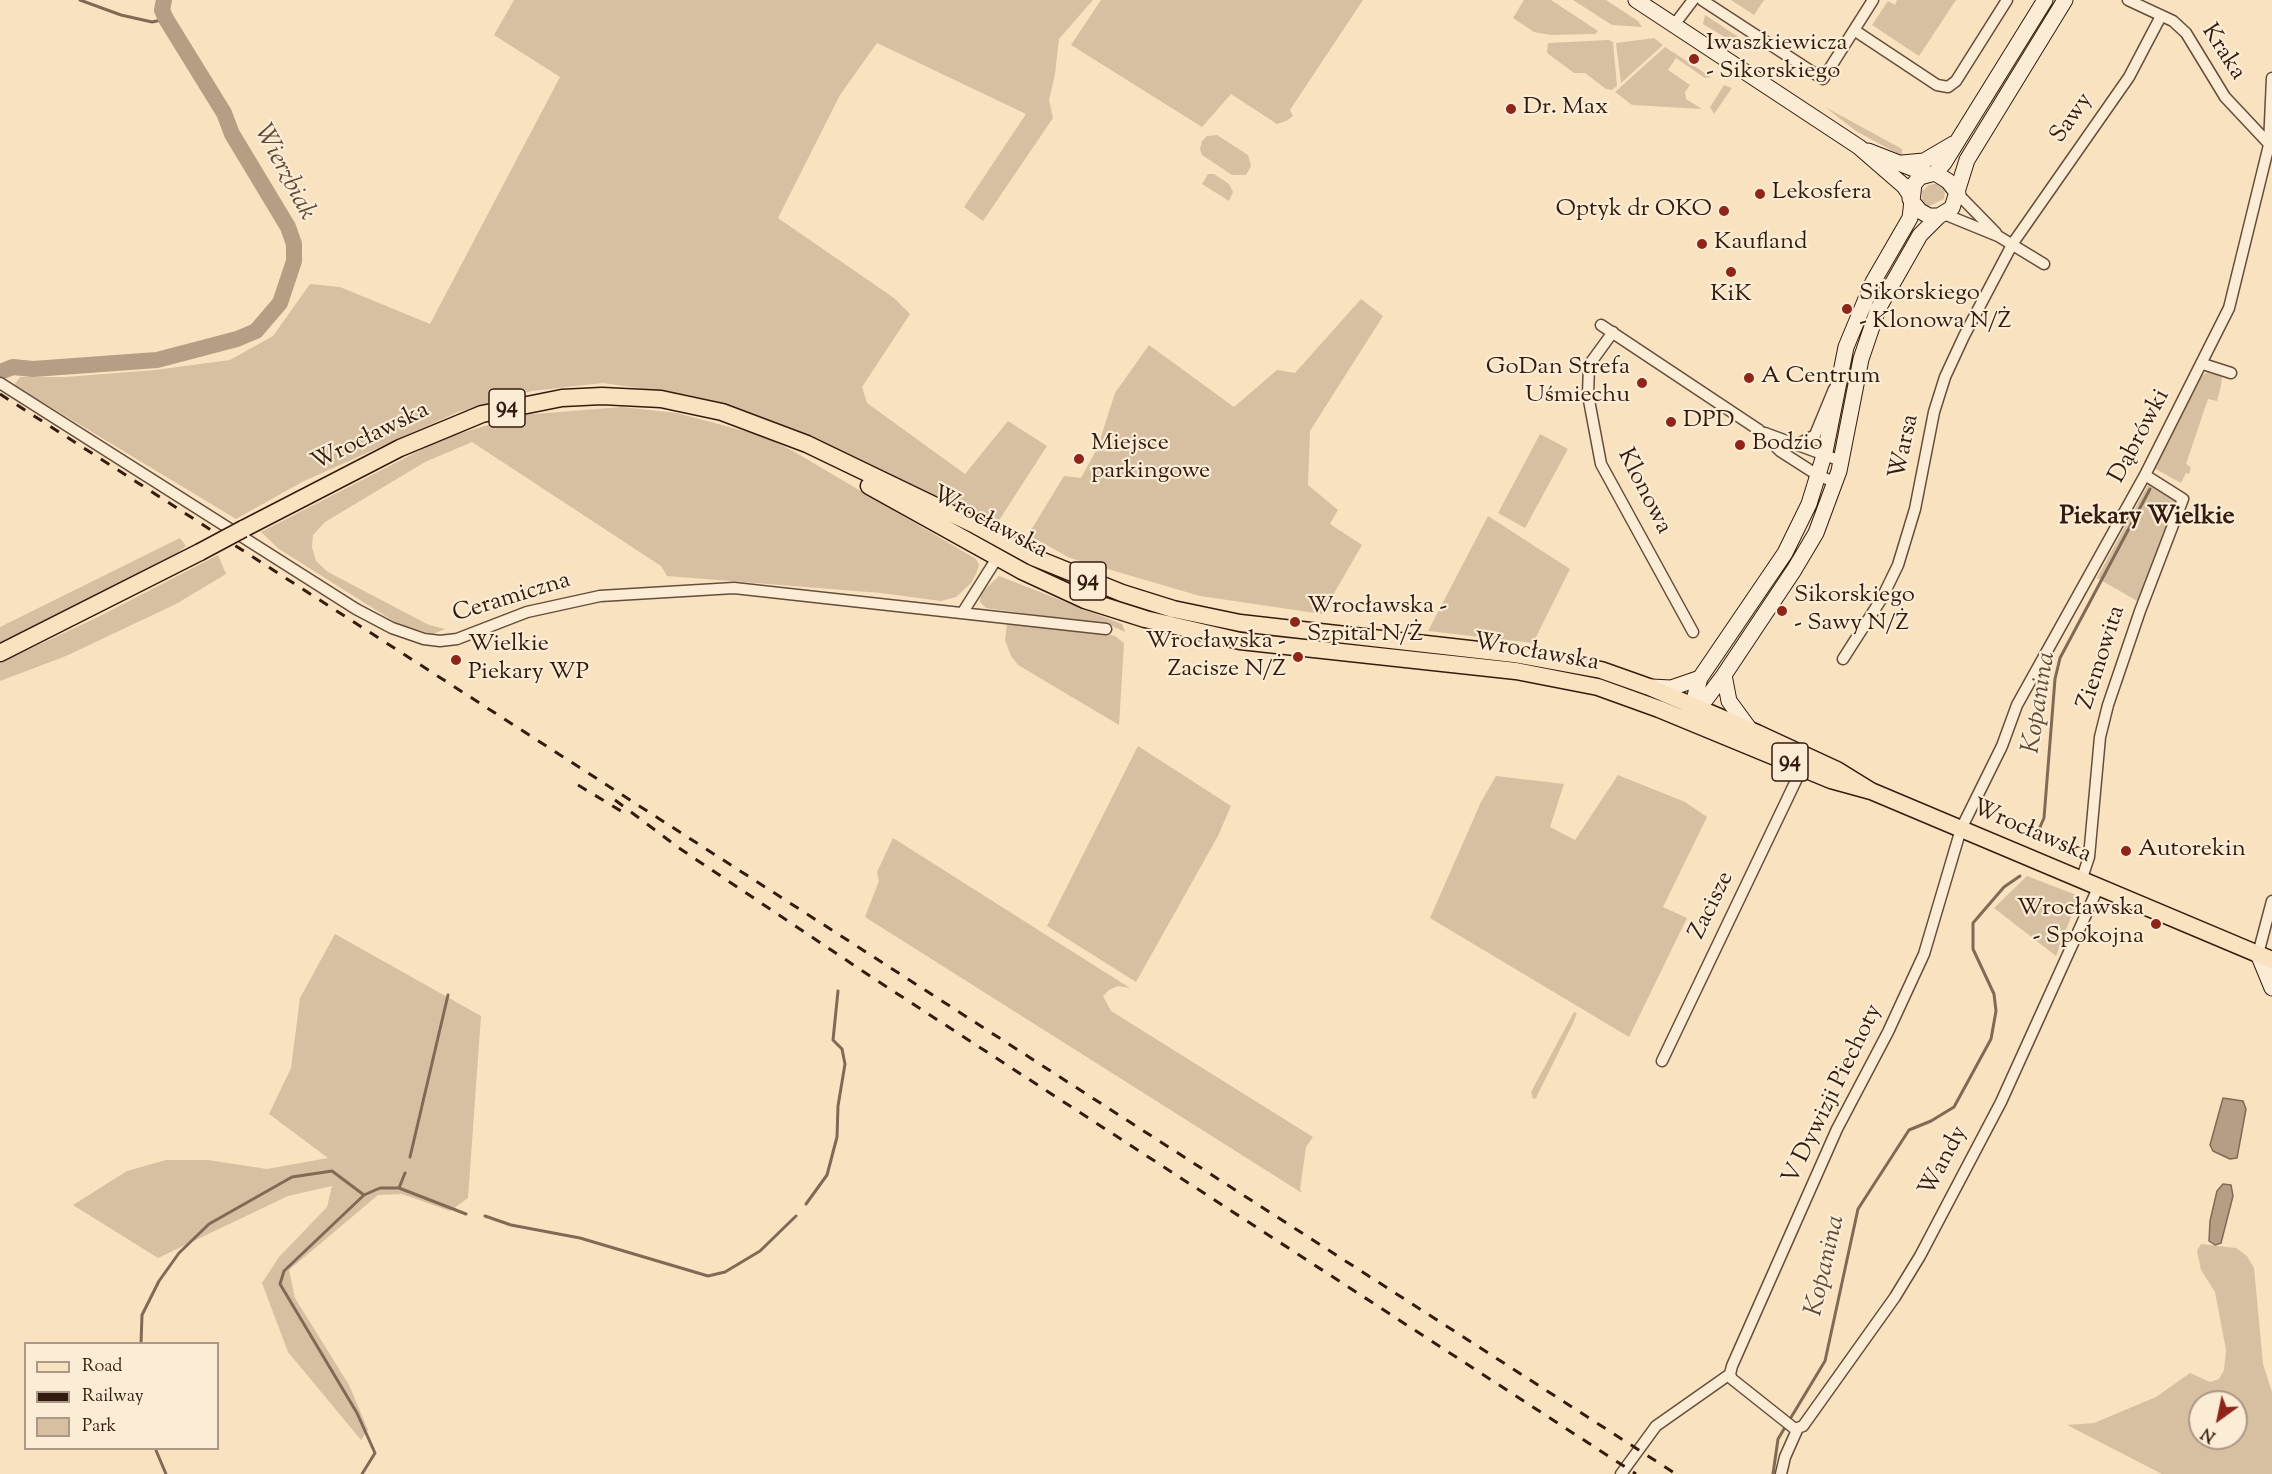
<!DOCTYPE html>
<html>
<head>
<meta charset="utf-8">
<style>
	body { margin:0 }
	#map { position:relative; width:2272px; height:1474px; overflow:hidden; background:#f8e2bf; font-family:"Sorts Mill Goudy",serif }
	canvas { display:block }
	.legend { position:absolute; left:24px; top:1342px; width:195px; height:108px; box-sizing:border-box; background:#faecd5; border:2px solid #ab9886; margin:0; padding:8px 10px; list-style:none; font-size:18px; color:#341b0f }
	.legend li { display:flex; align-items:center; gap:12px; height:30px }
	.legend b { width:30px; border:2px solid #ab9886 }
	.north { position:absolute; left:2188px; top:1390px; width:60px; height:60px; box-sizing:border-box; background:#faecd5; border:2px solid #ab9886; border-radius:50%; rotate:213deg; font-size:16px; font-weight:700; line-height:24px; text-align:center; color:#341b0f }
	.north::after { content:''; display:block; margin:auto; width:21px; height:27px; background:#8f2418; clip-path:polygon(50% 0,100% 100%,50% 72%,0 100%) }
</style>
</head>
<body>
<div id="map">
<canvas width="2272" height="1474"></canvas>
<ul class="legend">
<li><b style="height:8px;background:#f8e2bf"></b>Road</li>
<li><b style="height:8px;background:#341b0f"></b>Railway</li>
<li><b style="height:16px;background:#d7c0a1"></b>Park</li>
</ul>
<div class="north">N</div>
</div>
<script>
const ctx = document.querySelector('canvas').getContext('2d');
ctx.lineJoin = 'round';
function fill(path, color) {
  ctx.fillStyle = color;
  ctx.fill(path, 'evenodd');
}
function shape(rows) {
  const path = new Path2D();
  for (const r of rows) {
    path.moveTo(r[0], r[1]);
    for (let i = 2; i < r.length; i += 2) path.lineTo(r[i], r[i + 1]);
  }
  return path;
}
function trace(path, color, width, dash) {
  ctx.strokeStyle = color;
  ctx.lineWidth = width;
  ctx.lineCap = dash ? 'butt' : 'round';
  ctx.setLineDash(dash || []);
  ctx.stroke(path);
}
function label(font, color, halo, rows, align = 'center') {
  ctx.font = font + ' "Sorts Mill Goudy",serif';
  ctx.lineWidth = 4.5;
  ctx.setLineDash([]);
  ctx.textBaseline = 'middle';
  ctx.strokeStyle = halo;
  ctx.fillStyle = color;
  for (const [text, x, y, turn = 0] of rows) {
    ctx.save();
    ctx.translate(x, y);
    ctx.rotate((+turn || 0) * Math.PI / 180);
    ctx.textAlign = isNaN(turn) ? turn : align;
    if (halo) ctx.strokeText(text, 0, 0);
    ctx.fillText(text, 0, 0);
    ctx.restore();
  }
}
const green = shape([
	[514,0,1093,0,1059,39,1055,74,1049,100,1053,118,983,221,964,207,1026,114,877,43,840,95,778,218,894,298,910,314,862,387,867,403,965,474,1008,421,1047,446,996,525,758,416,688,395,603,383,532,391,458,412,302,482,236,519,14,385,20,377,66,377,155,370,230,360,273,336,310,284,340,287,430,324,560,77,494,35],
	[1101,0,1363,0,1290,110,1293,116,1286,121,1277,124,1231,94,1202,127,1071,45],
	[1524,0,1551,0,1598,31,1595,34,1551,35,1534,32,1513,18],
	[1573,0,1606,0,1638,21,1642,27,1612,25],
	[1731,0,1764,0,1754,15],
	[1897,0,1956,0,1919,56,1872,25,1888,1,1895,5],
	[2051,0,2059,0,1986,117,2002,80],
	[1705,15,1743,40,1741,47,1703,24],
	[1654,38,1663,45,1621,83,1616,43],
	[1609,40,1613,42,1617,86,1612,90,1606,89,1585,73,1574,73,1547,53,1548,43],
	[1665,47,1711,77,1705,78,1676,58,1668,70,1690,85,1685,92,1686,99,1702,109,1632,105,1615,92],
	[1724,85,1732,88,1714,114,1710,107],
	[1825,107,1902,149,1902,156,1856,131],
	[1217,135,1248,155,1251,166,1246,175,1232,175,1202,155,1200,149,1202,141,1207,136],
	[1208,174,1214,174,1229,184,1233,192,1229,201,1202,184],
	[1940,183,1945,191,1944,199,1927,207,1922,200,1922,191,1929,185],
	[1361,299,1383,316,1310,431,1308,485,1338,510,1330,524,1362,545,1322,614,1200,596,1070,558,1028,535,1064,476,1081,478,1097,449,1115,393,1149,345,1234,407,1277,370,1295,373],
	[2207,372,2222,377,2221,386,2217,401,2208,399,2186,464,2191,467,2189,474,2186,473,2181,483,2154,468,2202,376],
	[622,407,677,413,763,436,793,451,976,559,979,565,976,574,971,583,956,597,941,601,881,593,667,576,661,566,472,442,425,462,325,522,313,535,312,547,316,561,328,572,429,625,445,629,433,634,398,624,279,549,261,532,442,439,521,415],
	[1540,434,1568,449,1525,528,1498,513],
	[2149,483,2172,494,2176,503,2139,602,2097,578],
	[1488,516,1570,569,1533,643,1428,631],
	[180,538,186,546,172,557,0,642,0,627],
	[218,555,226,574,176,604,66,656,0,681,0,663,98,617],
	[999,576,1122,624,1125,632,1110,625,986,608,980,602,981,593],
	[1011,621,1102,633,1115,636,1124,643,1119,725,1018,665,1011,656,1005,640,1007,624],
	[1138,746,1231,806,1218,836,1136,982,1047,926],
	[1618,775,1685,802,1707,817,1663,907,1687,918,1629,1037,1430,918,1481,802,1496,776,1564,784,1550,827,1575,840],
	[893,838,1130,988,1118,986,1109,990,1103,996,1111,1011,1313,1137,1306,1147,1300,1189,1302,1193,865,917,879,881,877,872],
	[2027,876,2079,896,2056,956,1994,908],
	[335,934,481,1016,468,1198,450,1211,402,1194,378,1195,289,1270,295,1298,349,1385,368,1430,361,1440,288,1352,262,1283,279,1257,327,1207,332,1186,288,1196,158,1258,73,1205,127,1171,166,1160,208,1160,267,1169,328,1158,269,1114,291,1068,300,998],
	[1574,1012,1577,1013,1573,1023,1536,1098,1533,1099,1531,1092],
	[2201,1244,2236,1248,2247,1256,2254,1268,2263,1364,2272,1392,2272,1474,2162,1474,2067,1425,2094,1423,2156,1397,2190,1373,2210,1382,2219,1379,2224,1370,2226,1350,2215,1292,2201,1270,2197,1251],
	[2200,1402,2236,1402,2236,1438,2200,1438]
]);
const water = shape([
	[2223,1098,2243,1101,2246,1109,2237,1158,2230,1159,2213,1151,2210,1145,2223,1098],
	[2223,1184,2231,1185,2233,1196,2221,1243,2215,1245,2209,1241,2210,1221,2217,1191,2223,1184]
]);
const stream = shape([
	[80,0,121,15,152,22,166,19],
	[2037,834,2044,818,2055,679,2060,658,2150,489],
	[410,1157,448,995],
	[399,1188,405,1173],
	[806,1204,827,1175,837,1137,838,1106,845,1064,842,1049,833,1040,838,991],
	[485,1216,511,1225,580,1238,708,1276,725,1272,760,1251,796,1216],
	[141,1344,142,1315,159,1281,179,1253,209,1224,292,1177,332,1171,364,1195],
	[155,1448,166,1474],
	[362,1474,375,1453,357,1413,280,1284,284,1271,364,1195,380,1188,399,1188,466,1214],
	[1773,1474,1778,1439,1825,1361,1858,1209,1909,1130,1931,1121,1954,1107,1991,1039,1996,1011,1994,994,1973,949,1973,923,2004,887,2020,876]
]);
const river = shape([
	[0,372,13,367,33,369,157,360,237,339,256,331,280,303,294,261,294,244,288,227,232,134,224,113,166,19,162,10,164,0]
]);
const street = shape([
	[1702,0,1823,79,1873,0],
	[2128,0,2173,21,2186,33,2225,97,2271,146],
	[1674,25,1693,0],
	[1854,30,1937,85,1948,87,1956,81,2007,0],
	[1958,194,1996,233],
	[1944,214,1998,236,2044,264],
	[1601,325,1759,430,1780,451,1819,476,1835,482],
	[1613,332,1589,365,1588,395,1601,464,1693,632],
	[2203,364,2231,373],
	[0,383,356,609,392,628,424,639,440,641,457,639,527,612,600,596,734,588,1106,629],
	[1765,433,1841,461],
	[1797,445,1815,435,1834,389],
	[963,612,997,558],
	[1843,659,1882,598,1898,565,1915,509,1934,412,1945,377,1964,336,2013,243,2129,77,2161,16],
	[2081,881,2089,857,2100,737,2108,705,2140,611,2183,499,2145,475],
	[2098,888,2001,1102,1920,1256,1895,1297,1803,1426,1795,1429,1732,1379,1730,1374,1732,1366,1837,1129,1888,1032,1924,954,1961,829,2002,746,2017,705,2145,475,2229,308,2269,145,2272,78],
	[2258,954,2272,901],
	[1662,1061,1802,768],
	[1621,1474,1656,1426,1730,1374],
	[1781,1474,1785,1457,1797,1430]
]);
const secondary = shape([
	[1636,0,1859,147,1904,186,1910,195],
	[1868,151,1927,174],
	[1902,163,1924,161,1953,144],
	[1935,173,1944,163,2045,0],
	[1910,199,1920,211,1929,216,1939,216,1952,208,1967,160,2065,0],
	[1724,675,1729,701,1751,731],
	[1651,687,1671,688,1700,678],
	[1689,709,1706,699,1724,675,1794,570,1816,533,1839,471,1861,359,1878,309,1920,235,1939,216],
	[1699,718,1695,696,1700,678,1785,553,1809,504,1825,452,1846,347,1873,282,1910,218,1914,184,1920,177,1935,173,1948,181,1958,194],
	[2258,954,2272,988]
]);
const primary = shape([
	[869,486,1022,571,1085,600,1145,619,1240,641,1516,671,1598,687,1659,709,1831,780,1871,791,2272,960],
	[243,529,400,448,482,414,562,398,602,396,661,399,722,412,807,444,973,524,1033,557,1122,593,1173,609,1240,623,1514,654,1601,670,1649,687,1757,733,1837,770,1871,791],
	[0,653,200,552]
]);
const rail = shape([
	[0,394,1676,1474],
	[578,785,621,811],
	[615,800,679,848,870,976,1636,1474]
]);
const primaryBridge = shape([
	[200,552,243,529]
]);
const markers = [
	[1694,59,6,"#8f2418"],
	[1511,109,6,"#8f2418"],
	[1760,194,6,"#8f2418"],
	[1724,211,6,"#8f2418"],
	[1702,244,6,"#8f2418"],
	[1731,272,6,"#8f2418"],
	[1847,309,6,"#8f2418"],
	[1749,378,6,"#8f2418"],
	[1642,383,6,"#8f2418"],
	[1671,422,6,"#8f2418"],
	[1740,445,6,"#8f2418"],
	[1079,459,6,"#8f2418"],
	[1782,611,6,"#8f2418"],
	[1295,622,6,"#8f2418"],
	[1298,657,6,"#8f2418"],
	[456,660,6,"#8f2418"],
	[2126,851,6,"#8f2418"],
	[2156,924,6,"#8f2418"]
];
const shields = [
	[507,408,36],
	[1088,581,36],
	[1790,762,36]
];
const shieldNames = [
	["94",507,408],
	["94",1088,581],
	["94",1790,762]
];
const poiNames = [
	["Iwaszkiewicza",1706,45],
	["- Sikorskiego",1706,73],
	["Dr. Max",1523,109],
	["Lekosfera",1772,194],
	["Optyk dr OKO",1712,211,"right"],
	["Kaufland",1714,244],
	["Sikorskiego",1859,295],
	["- Klonowa N/Ż",1859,323],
	["KiK",1731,296,"center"],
	["GoDan Strefa",1630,369,"right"],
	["Uśmiechu",1630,397,"right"],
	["A Centrum",1761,378],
	["DPD",1683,422],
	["Miejsce",1091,445],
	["parkingowe",1091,473],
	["Bodzio",1752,445],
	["Sikorskiego",1794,597],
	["- Sawy N/Ż",1794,625],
	["Wrocławska -",1307,608],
	["Szpital N/Ż",1307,636],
	["Wrocławska -",1286,643,"right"],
	["Zacisze N/Ż",1286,671,"right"],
	["Wielkie",468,646],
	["Piekary WP",468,674],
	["Autorekin",2138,851],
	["Wrocławska",2144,910,"right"],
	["- Spokojna",2144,938,"right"]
];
const streetNames = [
	["Kraka",2222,53,57],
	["Sawy",2073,119,-55],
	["Dąbrówki",2141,437,-62],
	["Wrocławska",371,438,-26],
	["Warsa",1906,447,-78],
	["Klonowa",1643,492,63],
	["Wrocławska",989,524,28],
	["Ceramiczna",512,599,-17],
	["Wrocławska",1536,654,10],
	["Ziemowita",2103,658,-72],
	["Wrocławska",2031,833,23],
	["Zacisze",1713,906,-64],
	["V Dywizji Piechoty",1834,1095,-64],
	["Wandy",1945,1162,-62]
];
const waterNames = [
	["Wierzbiak",283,173,62],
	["Kopanina",2041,703,-81],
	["Kopanina",1827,1266,-77]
];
const neighbourhoodNames = [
	["Piekary Wielkie",2147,519]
];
fill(green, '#d7c0a1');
fill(water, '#b59e83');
trace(water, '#816a55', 1.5);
trace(stream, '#816a55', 3);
trace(river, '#b59e83', 16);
trace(street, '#654d3b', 13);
trace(secondary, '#341b0f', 17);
trace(primary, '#341b0f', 19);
trace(street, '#faecd5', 10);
trace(secondary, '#faecd5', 15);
trace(primary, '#f8e2bf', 16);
trace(rail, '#341b0f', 3, [10, 10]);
trace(primaryBridge, '#341b0f', 19, []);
trace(primaryBridge, '#f8e2bf', 16);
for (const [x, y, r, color] of markers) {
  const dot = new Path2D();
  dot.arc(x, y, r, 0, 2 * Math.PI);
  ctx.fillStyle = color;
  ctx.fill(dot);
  trace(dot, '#faecd5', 2);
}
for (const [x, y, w] of shields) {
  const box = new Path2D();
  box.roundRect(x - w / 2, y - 19, w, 38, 4.5);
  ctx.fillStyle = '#faecd5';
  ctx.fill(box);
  trace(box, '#341b0f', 1.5);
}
label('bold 22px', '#341b0f', null, shieldNames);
label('24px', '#341b0f', '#faecd5', poiNames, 'left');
label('24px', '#341b0f', '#faecd5', streetNames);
label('italic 26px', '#614938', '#faecd5', waterNames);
label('bold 26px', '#341b0f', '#faecd5', neighbourhoodNames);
</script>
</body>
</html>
